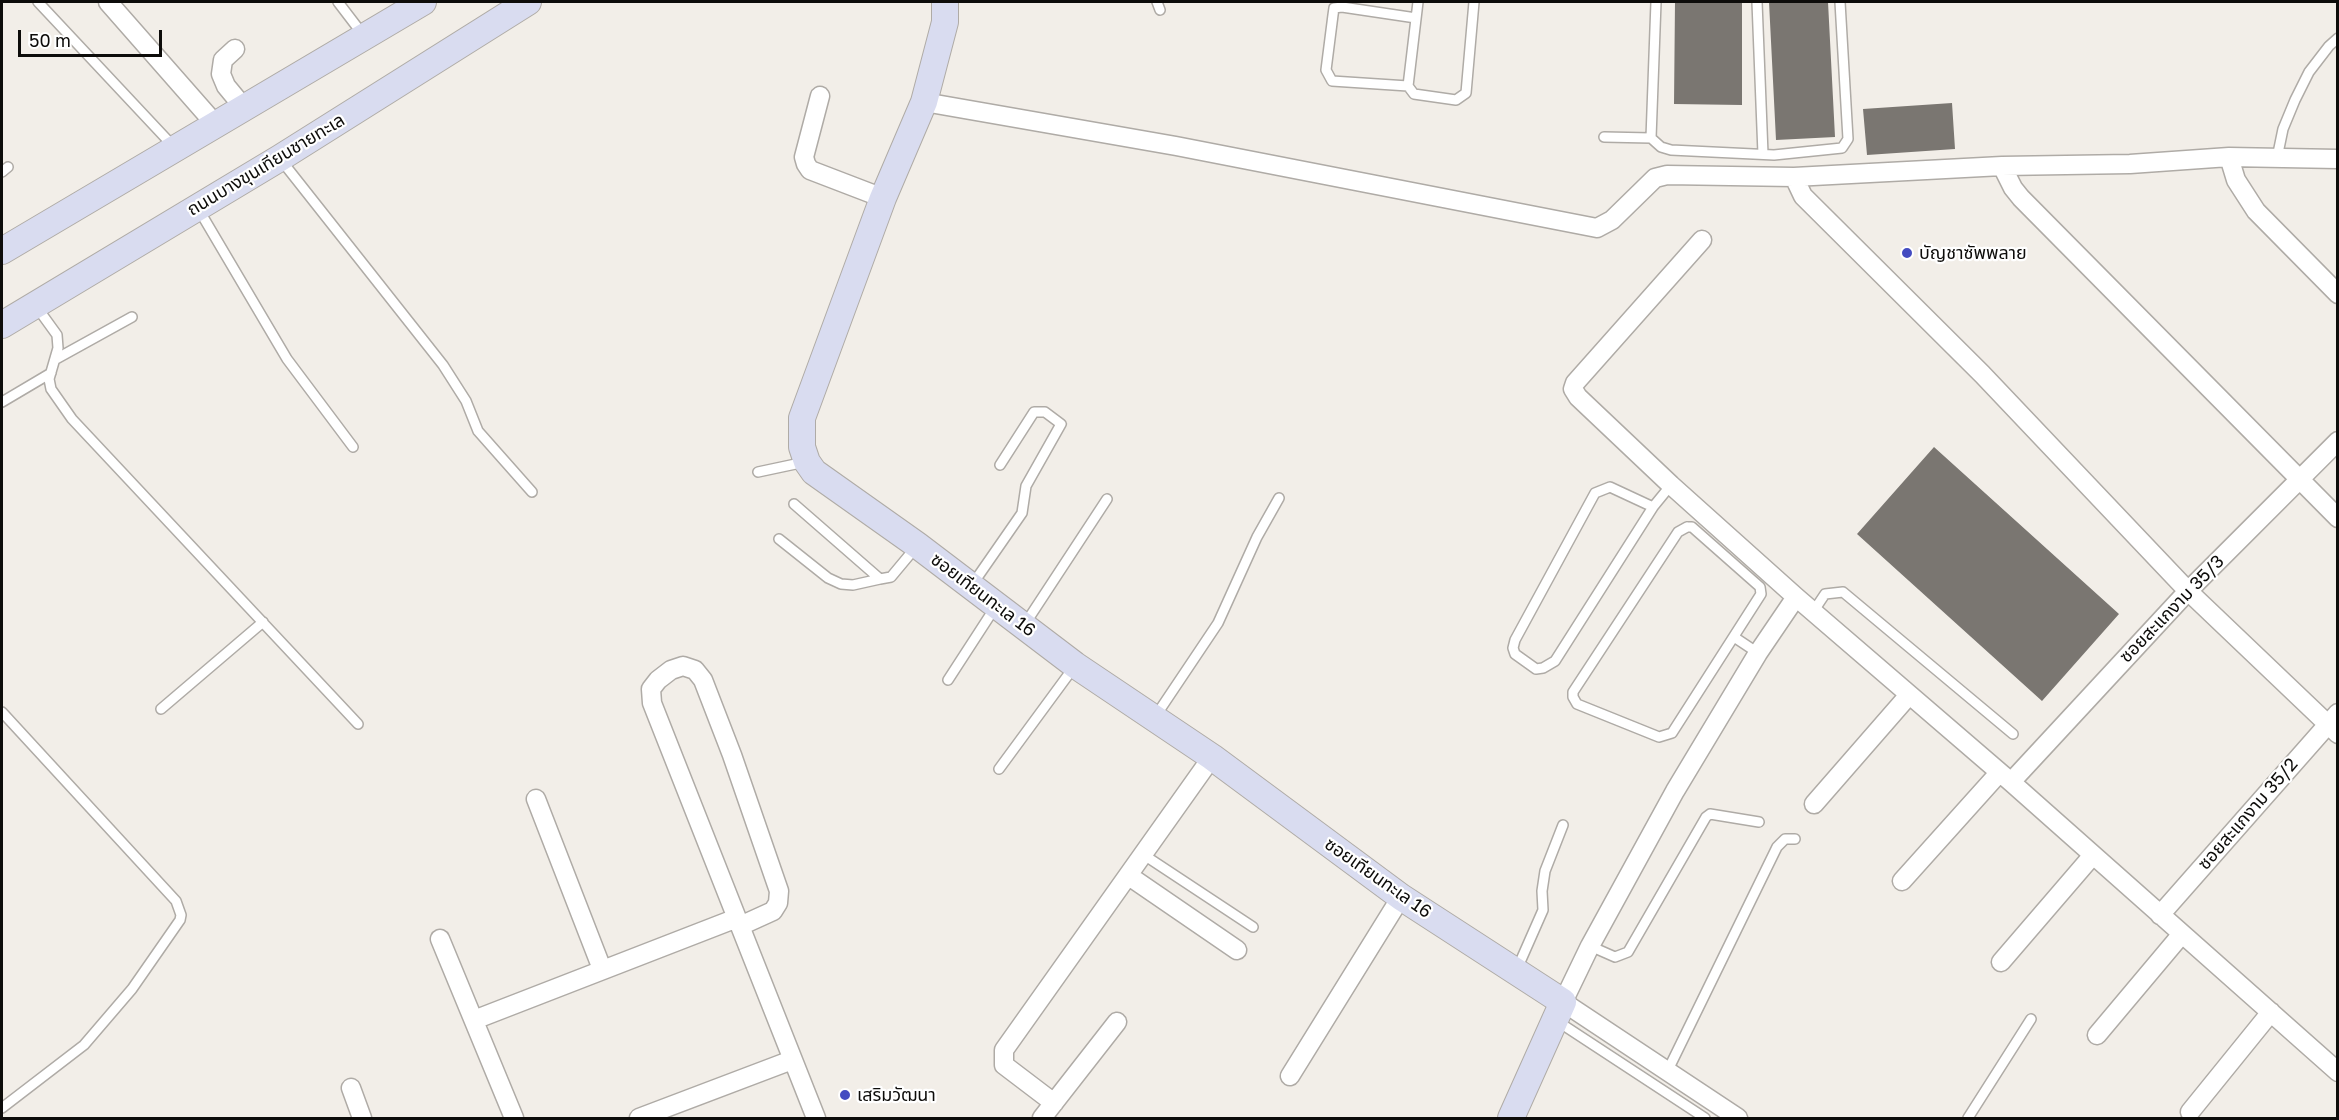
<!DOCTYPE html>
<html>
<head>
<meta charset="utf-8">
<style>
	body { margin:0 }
	#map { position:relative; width:2339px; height:1120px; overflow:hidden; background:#f2eee8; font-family:"Golos Text",sans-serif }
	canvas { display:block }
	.frame { position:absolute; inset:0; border:3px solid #0d0c0a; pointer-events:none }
	.scale { position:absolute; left:18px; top:30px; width:144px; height:27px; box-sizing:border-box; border:3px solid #0d0c0a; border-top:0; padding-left:8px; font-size:18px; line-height:21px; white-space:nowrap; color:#0d0c0a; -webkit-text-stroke:4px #fff; paint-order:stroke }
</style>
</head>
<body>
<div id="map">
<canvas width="2339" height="1120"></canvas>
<div class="frame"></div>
<div class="scale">50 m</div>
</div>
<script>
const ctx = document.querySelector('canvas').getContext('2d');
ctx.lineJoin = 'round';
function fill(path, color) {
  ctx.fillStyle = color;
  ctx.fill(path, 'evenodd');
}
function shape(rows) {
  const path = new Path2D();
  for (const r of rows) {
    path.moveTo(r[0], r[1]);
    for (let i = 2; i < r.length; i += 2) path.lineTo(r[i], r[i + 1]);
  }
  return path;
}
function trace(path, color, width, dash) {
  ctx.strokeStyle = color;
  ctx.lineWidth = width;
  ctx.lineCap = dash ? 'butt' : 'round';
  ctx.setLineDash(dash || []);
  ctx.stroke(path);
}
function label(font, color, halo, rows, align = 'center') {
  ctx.font = font + ' "Golos Text","Noto Sans Thai",sans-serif';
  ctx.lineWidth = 4.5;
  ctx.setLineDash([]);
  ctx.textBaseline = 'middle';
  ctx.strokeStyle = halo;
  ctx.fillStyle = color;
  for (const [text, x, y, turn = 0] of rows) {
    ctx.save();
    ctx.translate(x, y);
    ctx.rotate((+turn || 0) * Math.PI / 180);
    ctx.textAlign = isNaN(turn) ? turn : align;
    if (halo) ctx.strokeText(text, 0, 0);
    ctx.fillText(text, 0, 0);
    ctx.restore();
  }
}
const building = shape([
	[1675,2,1742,2,1742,105,1674,104],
	[1769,2,1828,2,1835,137,1776,140],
	[1952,103,1955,149,1867,155,1863,109],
	[1934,447,2119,614,2042,701,1857,534]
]);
const lane = shape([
	[38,2,174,147],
	[338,2,364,36],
	[1157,2,1160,10],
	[1418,2,1408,86,1414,94,1456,100,1466,93,1474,2],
	[1757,2,1763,154],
	[1408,86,1332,81,1326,70,1333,15,1334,8,1342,7,1416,18],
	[1604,137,1651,138,1661,147,1671,150,1774,155,1842,148,1848,139,1840,2],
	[1651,138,1656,2],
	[2277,158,2283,129,2295,100,2309,72,2329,46,2338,38],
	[281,160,443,365,466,401,478,431,532,492],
	[2,172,8,167],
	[199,210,287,359,353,447],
	[36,306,57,335,58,348,49,379,51,389,72,419,358,724],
	[56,359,132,317],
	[2,402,51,373],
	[758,472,805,462],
	[794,504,880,579,891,577,916,547],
	[1653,507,1610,487,1595,493,1515,640,1513,648,1515,654,1536,669,1543,668,1555,661,1653,507,1671,485],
	[1687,527,1692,527,1760,587,1761,594,1672,733,1659,737,1577,704,1573,697,1573,692,1678,532,1687,527],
	[779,539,828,578,841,584,853,585,880,579],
	[972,585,1022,513,1026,486,1061,424,1045,412,1034,412,1000,465],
	[1813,612,1825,594,1843,592,2013,734],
	[1025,624,1107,499],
	[1734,637,1758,653],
	[948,680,996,606],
	[161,709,263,622],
	[2,712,176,901,181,915,180,920,132,989,84,1045,2,1108],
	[1155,717,1218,623,1257,537,1279,498],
	[999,769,1074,667],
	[1144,855,1253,927],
	[1590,946,1615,957,1628,952,1706,817,1710,814,1759,822],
	[1517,969,1543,910,1542,891,1545,871,1563,825],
	[1557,1021,1705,1118],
	[1668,1070,1777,847,1785,839,1795,839],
	[1968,1118,2031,1019]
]);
const street = shape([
	[108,2,216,125],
	[235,49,223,60,221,74,226,86,245,109],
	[820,96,804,157,806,164,810,170,883,198],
	[924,102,1176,146,1597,228,1612,220,1655,178,1667,175,1794,177,2002,166,2130,164,2229,157,2338,159],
	[2229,157,2236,180,2256,211,2338,294],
	[2002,166,2013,188,2021,198,2338,518],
	[1794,177,1803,196,1982,374,2188,591,2338,734],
	[1702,240,1575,383,1573,389,1578,397,1671,485,1796,597,2011,782,2338,1072],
	[2011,782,2188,591,2338,441],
	[536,799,602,969],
	[1814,804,1909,695],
	[1129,876,1237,950],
	[1902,881,1999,773],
	[2160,915,2338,713],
	[740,926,773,911,778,903,779,891,732,755,703,680,695,670,683,666,671,670,658,680,651,689,652,703,740,926,816,1118],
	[440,939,514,1118],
	[2001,962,2093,855],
	[474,1020,737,918],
	[2097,1035,2181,935],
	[1290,1076,1401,897],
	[351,1088,362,1118],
	[1054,1103,1004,1065,1004,1050,1212,757],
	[2190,1112,2271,1012],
	[639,1118,792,1060],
	[1042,1118,1117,1022],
	[1738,1118,1563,1002,1590,946,1675,791,1758,653,1796,597]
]);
const secondary = shape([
	[945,2,945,22,924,102,883,198,802,418,802,447,807,462,814,472,917,545,1075,665,1212,757,1401,897,1563,1002,1511,1118],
	[2,251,423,2],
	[2,325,280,158,528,2]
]);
const markers = [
	[1907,253,6,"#444cc1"],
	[845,1095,6,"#444cc1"]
];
const streetNames = [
	["ถนนบางขุนเทียนชายทะเล",266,165,-31],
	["ซอยเทียนทะเล 16",983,595,37],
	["ซอยสะแกงาม 35/3",2172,609,-46],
	["ซอยสะแกงาม 35/2",2248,814,-49],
	["ซอยเทียนทะเล 16",1378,878,35]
];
const poiNames = [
	["บัญชาซัพพลาย",1919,253],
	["เสริมวัฒนา",857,1095]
];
fill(building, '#7a7671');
trace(lane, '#afaba6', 12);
trace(street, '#afaba6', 21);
trace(secondary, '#afaba6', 28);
trace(lane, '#fff', 9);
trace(street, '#fff', 18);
trace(secondary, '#d9dcf0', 26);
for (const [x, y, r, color] of markers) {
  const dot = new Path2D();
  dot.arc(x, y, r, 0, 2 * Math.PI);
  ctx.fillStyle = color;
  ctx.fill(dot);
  trace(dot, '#fff', 2);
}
label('18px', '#0d0c0a', '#fff', streetNames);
label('18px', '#0d0c0a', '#fff', poiNames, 'left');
</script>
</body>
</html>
